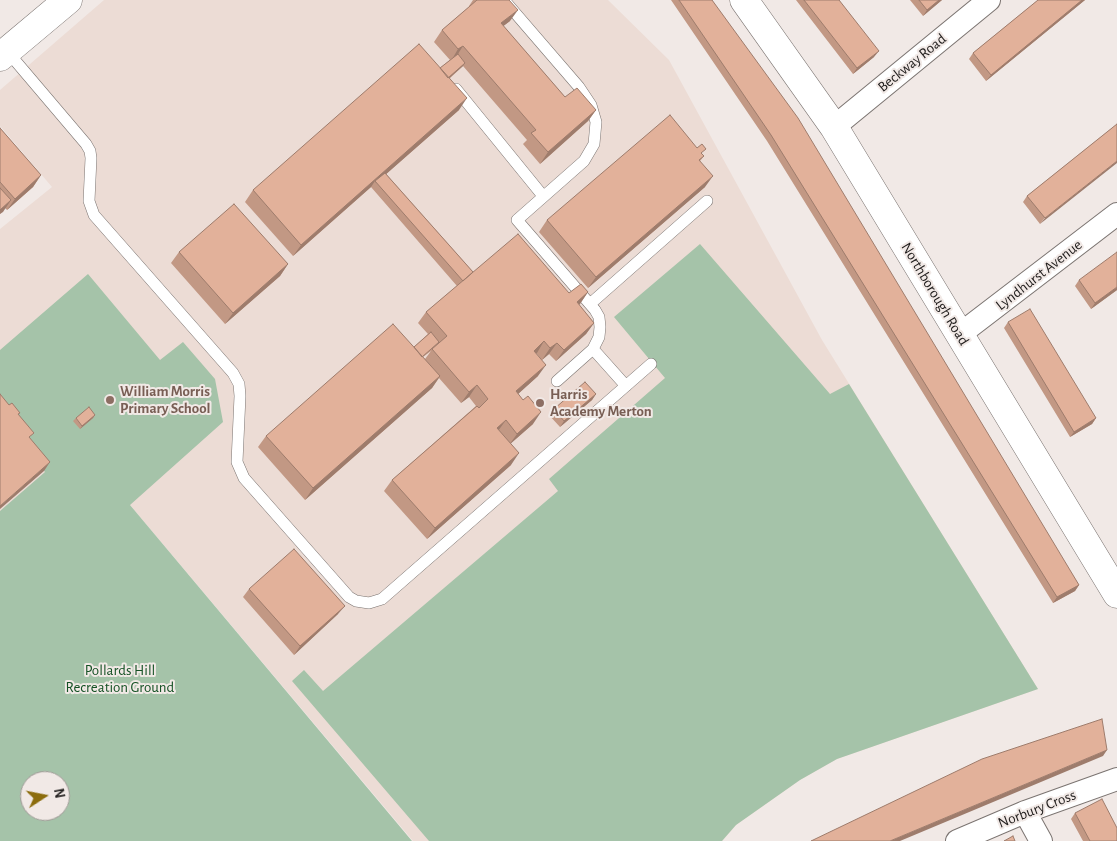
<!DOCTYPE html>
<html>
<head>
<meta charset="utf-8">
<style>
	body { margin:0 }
	#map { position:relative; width:1117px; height:841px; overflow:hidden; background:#f1e9e6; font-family:"Alegreya Sans",sans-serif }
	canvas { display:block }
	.north { position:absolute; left:20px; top:771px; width:50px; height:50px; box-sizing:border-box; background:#f1e9e6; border:1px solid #9f9996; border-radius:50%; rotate:79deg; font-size:14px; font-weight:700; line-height:20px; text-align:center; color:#23201f }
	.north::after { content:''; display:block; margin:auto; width:18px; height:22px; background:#8c6d0e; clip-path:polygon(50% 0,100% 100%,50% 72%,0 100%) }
</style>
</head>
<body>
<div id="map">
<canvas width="1117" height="841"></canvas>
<div class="north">N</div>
</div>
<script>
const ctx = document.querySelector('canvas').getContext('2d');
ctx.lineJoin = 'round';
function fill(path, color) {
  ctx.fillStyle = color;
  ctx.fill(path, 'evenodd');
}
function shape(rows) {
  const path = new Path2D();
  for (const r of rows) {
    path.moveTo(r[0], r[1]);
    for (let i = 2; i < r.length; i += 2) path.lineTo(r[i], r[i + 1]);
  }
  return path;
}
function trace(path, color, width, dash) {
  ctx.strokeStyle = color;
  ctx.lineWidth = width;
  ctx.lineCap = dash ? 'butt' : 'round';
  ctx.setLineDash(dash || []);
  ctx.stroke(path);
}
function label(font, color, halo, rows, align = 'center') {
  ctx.font = font + ' "Alegreya Sans",sans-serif';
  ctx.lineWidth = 4;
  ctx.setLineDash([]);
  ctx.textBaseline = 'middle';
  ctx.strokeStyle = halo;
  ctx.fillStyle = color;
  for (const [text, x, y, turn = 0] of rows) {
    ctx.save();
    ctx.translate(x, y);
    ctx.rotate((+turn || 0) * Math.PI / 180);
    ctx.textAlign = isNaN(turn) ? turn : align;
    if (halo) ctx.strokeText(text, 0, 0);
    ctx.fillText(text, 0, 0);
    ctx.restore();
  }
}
const built = shape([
	[104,0,608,0,669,60,822,340,1038,689,837,759,800,780,736,825,722,841,413,841,130,505,0,617,0,229,52,187,0,126,0,90]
]);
const green = shape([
	[700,244,830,394,849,384,1038,689,837,759,800,780,736,825,722,841,429,841,292,681,304,670,323,691,558,491,549,479,665,378,614,317],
	[88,274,160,360,183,342,215,379,223,422,130,505,412,841,0,841,0,511,45,472,23,446,0,410,0,350],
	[30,781,60,781,60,811,30,811]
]);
const service = shape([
	[504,0,579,87,591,105,596,122,594,144,584,161,517,220,595,310,599,317,600,327,599,337,593,349,626,386],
	[7,51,86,144,90,151,91,158,89,201,94,215,233,373,239,384,240,396,237,462,244,478,349,597,356,601,369,603,382,599,651,364],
	[456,89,543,196],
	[590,304,707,201],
	[557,381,593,349]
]);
const minor = shape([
	[834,127,989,0],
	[959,335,1117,214],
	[1025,812,1041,841],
	[957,841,1025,812,1117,779]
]);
const tertiary = shape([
	[744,0,834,127,1117,594],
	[0,57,68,0]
]);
const wall = shape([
	[473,0,509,0,510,21,503,26,565,97,596,110,588,121,540,164,523,144,527,140,463,66,449,79,459,110,386,174,473,272,569,293,588,292,579,305,594,323,586,334,556,361,549,354,542,360,536,353,538,376,518,394,533,424,510,444,511,465,427,539,384,491,392,480,476,406,469,397,461,403,439,378,432,388,305,500,258,447,266,436,414,347,428,334,418,323,426,312,457,286,371,187,293,256,245,202,253,190,440,68,450,60,434,42,442,30,469,7,469,6],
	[431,351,425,359,423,357],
	[671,0,712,0,1079,585,1075,591,1053,603,767,141],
	[796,0,839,0,874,57,853,74],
	[910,0,942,0,923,16],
	[1038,0,1085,0,986,81,969,59,973,53],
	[1117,124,1040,224,1023,202,1027,196],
	[0,128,41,175,33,187,7,210,5,208,0,214],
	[702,154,704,156,700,161,705,187,588,288,539,232,547,220],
	[179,252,288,264,280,276,225,324,171,263],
	[1079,280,1117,290,1091,309,1075,286],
	[1008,322,1096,418,1092,424,1070,437,1004,328],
	[596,394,592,400,560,427,549,415,554,409],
	[95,415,93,418,80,429,73,421,76,418],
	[249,589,338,614,294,655,243,597],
	[1075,813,1117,841,1083,841,1071,819]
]);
const shadedWall = shape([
	[939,0,942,0,923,16,927,10],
	[1082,0,1085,0,986,81,991,75],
	[518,10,510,21,493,34,501,23],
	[463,46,456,57,451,61,458,49],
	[879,51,874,57,853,74,857,68],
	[465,63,463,66,439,87,441,84],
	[467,98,459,110,376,183,375,181,371,187,293,256,301,245],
	[596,110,588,121,540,164,548,152],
	[1117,161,1117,163,1040,224,1045,218],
	[41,175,33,187,7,210,15,199],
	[713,176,705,187,588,288,596,277],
	[11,200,3,212,0,214,0,210],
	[288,264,280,276,225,324,233,313],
	[1117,287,1117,290,1091,309,1095,303],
	[588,292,580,304,569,314,577,302],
	[594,323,586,334,556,361,564,350],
	[544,341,537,353,526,362,534,351],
	[557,343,549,354,542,360,550,348],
	[546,365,538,376,508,403,516,391],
	[440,376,432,388,305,500,313,488],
	[477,385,469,397,461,403,469,392],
	[596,394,592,400,560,427,564,421],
	[541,412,533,424,509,445,517,434],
	[95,415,93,418,80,429,82,426],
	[1096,418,1092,424,1070,437,1074,432],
	[506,420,498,431,497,428],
	[519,453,511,465,427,539,435,528],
	[50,462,44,471,0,509,0,506],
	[1079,585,1075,591,1053,603,1057,597],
	[345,606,338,614,294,655,300,646],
	[1107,750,1103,756,900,841,890,841]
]);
const building = shape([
	[477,0,509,0,518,10,501,23,565,97,577,88,596,110,548,152,531,133,536,130,463,46,458,49,442,30,477,0],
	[679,0,712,0,798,118,1079,585,1057,597,771,135,679,0],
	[804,0,839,0,879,51,857,68,804,0],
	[919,0,939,0,927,10,919,0],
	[1038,0,1082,0,991,75,973,53,1038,0],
	[419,44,467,98,301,245,253,190,419,44],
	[458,54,465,63,448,78,440,68,458,54],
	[670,115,697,148,702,144,706,149,701,153,704,156,699,160,713,176,596,277,547,220,670,115],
	[1117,124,1117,161,1045,218,1027,196,1117,124],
	[0,128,41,175,15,199,0,182,0,128],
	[385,173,473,272,463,281,375,181,385,173],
	[0,188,11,200,0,210,0,188],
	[234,204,288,264,233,313,179,252,234,204],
	[518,234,569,293,581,284,588,292,577,302,594,323,564,350,557,343,550,348,544,341,534,351,546,365,516,391,523,400,528,396,541,412,517,434,506,420,497,428,519,453,435,528,392,480,477,406,479,408,488,399,477,385,469,392,432,349,447,336,426,312,518,234],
	[1117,252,1117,287,1095,303,1079,280,1117,252],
	[1030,309,1096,418,1074,432,1008,322,1030,309],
	[393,324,440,376,313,488,266,436,393,324],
	[431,332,439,342,422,357,414,347,431,332],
	[585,382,596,394,564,421,554,409,585,382],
	[0,394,9,405,12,403,20,413,18,414,34,433,29,437,50,462,0,506,0,394],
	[89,407,95,415,82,426,76,418,89,407],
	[294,549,345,606,300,646,249,589,294,549],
	[1102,719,1107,750,890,841,811,841,982,759,1102,719],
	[1102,799,1117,828,1117,841,1090,841,1075,813,1102,799],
	[1013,836,1015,841,1004,841,1013,836]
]);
const markers = [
	[110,400,5,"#8d6e63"],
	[540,403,5,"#8d6e63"]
];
const streetNames = [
	["Beckway Road",912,63,-39],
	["Lyndhurst Avenue",1039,275,-38],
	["Northborough Road",935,294,59],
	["Norbury Cross",1037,809,-21]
];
const educationNames = [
	["William Morris",120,391],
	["Primary School",120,408],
	["Harris",550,394],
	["Academy Merton",550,411]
];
const parkNames = [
	["Pollards Hill",120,670],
	["Recreation Ground",120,687]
];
fill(built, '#ecdcd5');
fill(green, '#a5c3a9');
trace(service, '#7b7471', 12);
trace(minor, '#7b7471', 24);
trace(tertiary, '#7b7471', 29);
trace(service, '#fff', 11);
trace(minor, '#fff', 22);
trace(tertiary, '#fff', 28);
fill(wall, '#c29884');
fill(shadedWall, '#9e7c6c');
fill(building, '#e2b19a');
trace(building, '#9e7c6c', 1);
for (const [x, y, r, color] of markers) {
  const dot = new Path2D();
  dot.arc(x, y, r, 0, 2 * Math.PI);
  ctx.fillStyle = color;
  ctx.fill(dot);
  trace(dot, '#f1e9e6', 2);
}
label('15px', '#23201f', '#f1e9e6', streetNames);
label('bold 15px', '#785e54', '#f1e9e6', educationNames, 'left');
label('15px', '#145124', '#f1e9e6', parkNames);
</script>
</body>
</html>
